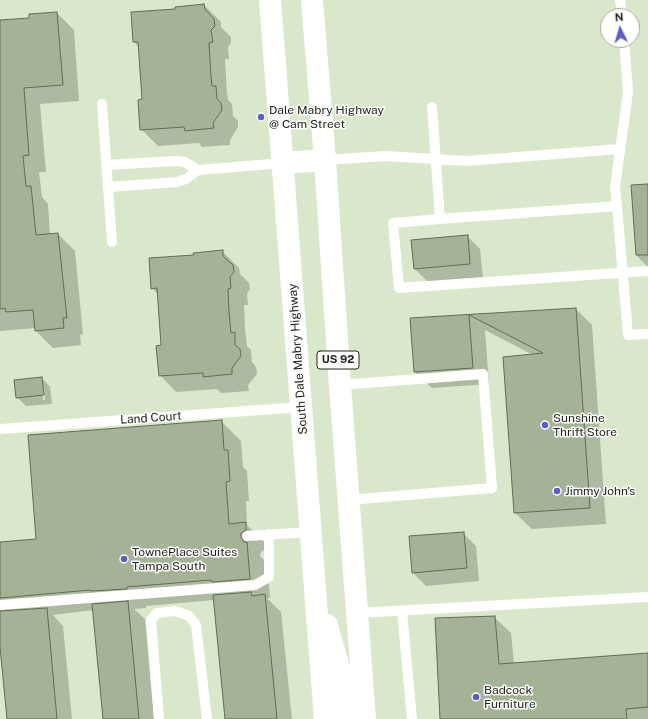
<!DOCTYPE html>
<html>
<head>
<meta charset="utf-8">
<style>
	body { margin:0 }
	#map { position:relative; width:648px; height:719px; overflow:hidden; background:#d9e8ca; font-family:"Public Sans",sans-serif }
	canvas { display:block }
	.north { position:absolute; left:600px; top:8px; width:40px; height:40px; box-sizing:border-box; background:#fff; border:1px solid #a6a9a4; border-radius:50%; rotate:355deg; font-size:11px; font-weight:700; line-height:16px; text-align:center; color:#21271c }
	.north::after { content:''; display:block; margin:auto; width:14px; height:18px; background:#5e5ad2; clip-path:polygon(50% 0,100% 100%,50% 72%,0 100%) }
</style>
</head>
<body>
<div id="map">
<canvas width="648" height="719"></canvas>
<div class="north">N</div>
</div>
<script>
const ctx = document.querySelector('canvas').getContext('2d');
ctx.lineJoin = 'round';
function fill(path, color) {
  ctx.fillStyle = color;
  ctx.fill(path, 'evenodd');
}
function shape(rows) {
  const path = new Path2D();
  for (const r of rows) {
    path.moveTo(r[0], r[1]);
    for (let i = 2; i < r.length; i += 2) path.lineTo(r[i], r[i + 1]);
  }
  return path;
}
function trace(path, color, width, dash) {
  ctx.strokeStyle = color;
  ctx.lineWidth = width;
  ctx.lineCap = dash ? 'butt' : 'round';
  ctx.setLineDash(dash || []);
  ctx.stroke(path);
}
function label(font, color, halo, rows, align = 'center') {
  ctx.font = font + ' "Public Sans",sans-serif';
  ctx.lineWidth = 3;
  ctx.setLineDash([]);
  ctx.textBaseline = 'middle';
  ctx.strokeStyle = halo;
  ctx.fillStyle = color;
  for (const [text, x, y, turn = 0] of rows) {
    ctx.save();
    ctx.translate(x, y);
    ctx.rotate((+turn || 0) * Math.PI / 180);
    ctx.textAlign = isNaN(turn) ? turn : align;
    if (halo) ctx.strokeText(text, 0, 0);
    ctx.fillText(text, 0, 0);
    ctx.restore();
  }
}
const shadow = shape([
	[204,5,221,22,221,27,231,37,231,43,228,47,229,59,225,59,227,93,228,100,232,104,233,116,238,121,238,127,230,140,230,145,202,147,199,143,158,146,141,129,143,100,139,47,134,42,176,10],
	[57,13,74,30,79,101,40,104,46,172,39,172,42,197,48,204,50,235,58,234,75,251,83,334,80,335,81,345,53,348,36,331,36,328,0,331,0,21,30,19,30,15],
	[648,185,648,267,637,256,632,186],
	[467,236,480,249,483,277,428,282,415,269],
	[222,251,239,268,240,274,249,283,250,289,247,294,248,305,244,305,245,329,247,346,251,350,252,362,256,367,257,374,248,385,249,391,221,393,217,389,176,392,160,375,162,346,158,294,152,288,195,255],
	[576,309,592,325,606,524,532,529,515,513,504,358,533,355,485,330,489,384,432,388,415,372,411,319],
	[42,378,50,387,52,404,26,406,17,397],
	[42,386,44,386,45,400,43,400],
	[221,421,241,441,243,467,247,471,249,501,246,501,247,525,265,543,266,549,261,552,260,556,267,563,270,598,267,598,281,612,292,719,226,719,214,600,146,606,146,608,134,609,145,619,154,719,104,719,94,610,53,615,63,626,72,719,8,719,0,637,0,543,37,540],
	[463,533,476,546,479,581,426,586,413,573],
	[494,617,511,633,514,664,648,654,648,719,441,719]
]);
const building = shape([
	[204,4,205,9,214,19,215,26,211,30,213,42,209,43,211,76,212,86,216,86,217,99,221,103,222,110,213,123,214,128,185,131,184,127,140,130,138,100,142,99,138,42,133,42,131,12,175,9,175,7,204,4],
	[57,12,63,85,24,88,29,155,23,156,26,186,31,186,36,235,58,233,67,318,63,318,64,328,35,331,33,310,6,312,5,308,0,309,0,20,29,18,29,14,57,12],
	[648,184,648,255,636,255,631,185,648,184],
	[468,235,470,264,414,269,411,240,468,235],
	[223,250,223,256,233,265,234,272,230,277,231,288,228,289,229,312,231,333,235,332,235,345,240,349,241,356,232,368,232,374,203,377,203,373,159,376,156,346,161,345,157,288,151,289,149,258,194,255,193,253,223,250],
	[576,308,590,508,514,513,503,357,543,353,469,315,473,368,414,372,410,318,576,308],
	[42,377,44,395,16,398,14,380,42,377],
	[222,420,224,450,228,450,230,481,226,482,229,524,246,522,246,530,241,533,241,537,244,542,247,542,250,579,212,582,211,580,127,587,127,589,91,591,91,590,0,598,0,542,36,539,28,435,222,420],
	[464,532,467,568,412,573,409,536,464,532],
	[251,592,252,596,265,594,277,719,225,719,213,595,251,592],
	[128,601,139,719,103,719,92,604,128,601],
	[47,608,57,719,7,719,0,647,0,611,47,608],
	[495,616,499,664,648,653,648,707,626,709,627,719,440,719,435,618,495,616]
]);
const service = shape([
	[620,0,622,16],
	[624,40,628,92,615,187,617,206,628,335,648,334],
	[102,104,112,242],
	[432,107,440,219],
	[325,160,385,156,466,161,620,149],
	[107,165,176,161,185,162,198,170],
	[108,187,177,182,186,179,198,170,283,163],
	[617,206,440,219,393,223,399,288,648,271],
	[340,385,483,374,492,488,348,500],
	[0,429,301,407],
	[247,536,311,532],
	[0,605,255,585,269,577,269,534],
	[402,611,412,719],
	[357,613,648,597],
	[159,719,151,620,157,613,175,611,189,616,196,625,207,719]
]);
const primary = shape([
	[270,0,325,719],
	[312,0,325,160,340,385,365,719],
	[283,163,325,160],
	[327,625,339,668,345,719]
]);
const markers = [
	[261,117,4,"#5e5ad2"],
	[545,425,4,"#5e5ad2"],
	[557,491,4,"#5e5ad2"],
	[124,559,4,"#5e5ad2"],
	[476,697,4,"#5e5ad2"]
];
const shields = [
	[338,360,42]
];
const shieldNames = [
	["US 92",338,360]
];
const poiNames = [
	["Dale Mabry Highway",269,110],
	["@ Cam Street",269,124],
	["Sunshine",553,418],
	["Thrift Store",553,432],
	["Jimmy John's",565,491],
	["TownePlace Suites",132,552],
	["Tampa South",132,566],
	["Badcock",484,690],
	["Furniture",484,704]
];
const streetNames = [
	["South Dale Mabry Highway",298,359,-94],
	["Land Court",151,418,-4]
];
fill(shadow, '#0003');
fill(building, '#a4b396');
trace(building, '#5f6d53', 1);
trace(service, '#fff', 10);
trace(primary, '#fff', 22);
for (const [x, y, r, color] of markers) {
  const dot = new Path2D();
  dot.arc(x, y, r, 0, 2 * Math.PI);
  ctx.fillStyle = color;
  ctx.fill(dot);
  trace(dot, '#fff', 1.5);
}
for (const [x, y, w] of shields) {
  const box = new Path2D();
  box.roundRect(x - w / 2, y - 9, w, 18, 3);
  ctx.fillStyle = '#fff';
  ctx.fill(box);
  trace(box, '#21271c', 1);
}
label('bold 11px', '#21271c', null, shieldNames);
label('12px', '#21271c', '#fff', poiNames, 'left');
label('12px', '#21271c', '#fff', streetNames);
</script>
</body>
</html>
